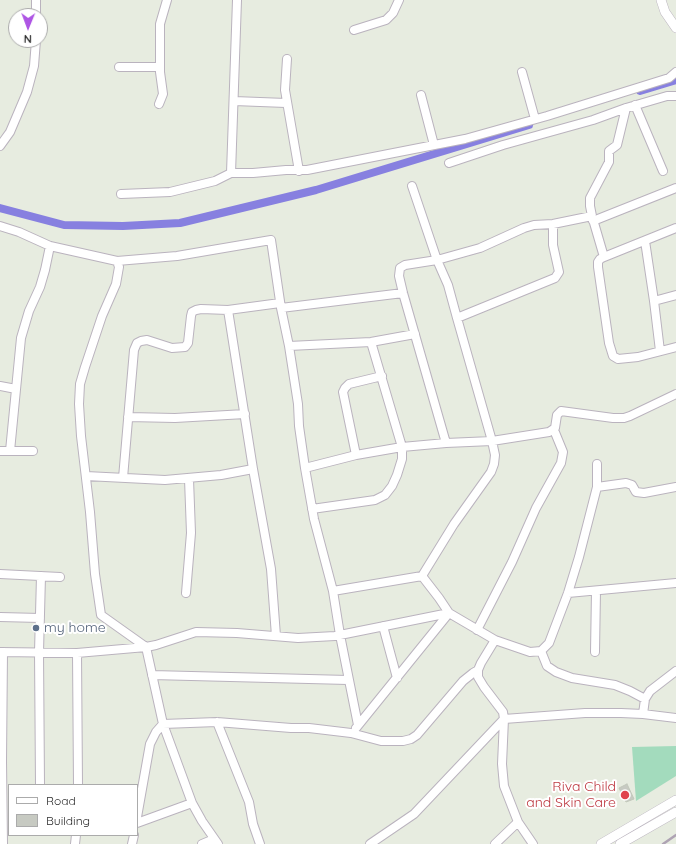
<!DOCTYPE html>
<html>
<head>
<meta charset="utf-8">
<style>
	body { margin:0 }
	#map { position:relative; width:676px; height:844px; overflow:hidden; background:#e7ece0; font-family:Quicksand,sans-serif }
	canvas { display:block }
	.legend { position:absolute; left:8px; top:784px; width:130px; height:52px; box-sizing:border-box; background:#fff; border:1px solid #ababab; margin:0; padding:5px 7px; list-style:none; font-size:12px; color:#2c2c2c }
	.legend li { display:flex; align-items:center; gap:8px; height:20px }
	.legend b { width:20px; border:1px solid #ababab }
	.north { position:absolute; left:8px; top:8px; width:40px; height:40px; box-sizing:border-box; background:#fff; border:1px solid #ababab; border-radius:50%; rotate:181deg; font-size:11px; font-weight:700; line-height:16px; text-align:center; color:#2c2c2c }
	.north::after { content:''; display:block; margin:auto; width:14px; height:18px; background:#ae55e4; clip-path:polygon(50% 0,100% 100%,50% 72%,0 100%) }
</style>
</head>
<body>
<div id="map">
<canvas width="676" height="844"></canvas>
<ul class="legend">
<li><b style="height:5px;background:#fff"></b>Road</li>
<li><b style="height:11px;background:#c7cac2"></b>Building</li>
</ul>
<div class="north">N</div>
</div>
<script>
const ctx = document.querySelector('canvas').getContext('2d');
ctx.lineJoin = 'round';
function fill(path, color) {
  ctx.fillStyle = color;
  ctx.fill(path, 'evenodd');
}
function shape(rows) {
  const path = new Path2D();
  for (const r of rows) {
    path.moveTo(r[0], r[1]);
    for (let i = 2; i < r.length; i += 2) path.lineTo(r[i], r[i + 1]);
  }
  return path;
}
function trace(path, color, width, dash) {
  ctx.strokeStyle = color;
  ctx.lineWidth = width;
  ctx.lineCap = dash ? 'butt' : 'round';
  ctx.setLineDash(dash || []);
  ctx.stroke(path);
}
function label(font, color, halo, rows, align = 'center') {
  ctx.font = font + ' Quicksand,sans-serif';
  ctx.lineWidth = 4;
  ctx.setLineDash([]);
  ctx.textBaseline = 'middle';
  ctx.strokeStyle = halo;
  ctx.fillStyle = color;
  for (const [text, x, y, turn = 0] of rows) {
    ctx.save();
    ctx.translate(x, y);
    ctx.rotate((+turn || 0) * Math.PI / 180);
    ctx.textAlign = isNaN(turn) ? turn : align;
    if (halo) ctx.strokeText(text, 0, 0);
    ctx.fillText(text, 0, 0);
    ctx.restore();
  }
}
const green = shape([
	[676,746,676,776,636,801,632,747]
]);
const canal = shape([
	[640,91,676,80],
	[0,208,64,225,123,226,180,223,316,190,529,125]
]);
const building = shape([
	[627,784,634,799,626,802,619,788,627,784]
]);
const minor = shape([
	[36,0,36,16],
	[354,30,386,20,393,13,399,0],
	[287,59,285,90,299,171],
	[119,67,160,67],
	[522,72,535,119],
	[421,95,434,145],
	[234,101,286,103],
	[159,104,163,94,160,72,160,24,167,0],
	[635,105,663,171],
	[0,146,10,132,27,92,34,66,36,40],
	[449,163,503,145,593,120,626,108,667,96,676,96],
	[231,173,237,0],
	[121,194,170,192,215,181,231,173,253,173,286,170,307,170,465,139,547,116,669,78,676,72],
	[593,221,676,188],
	[0,226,19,232,50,246,117,261,119,267,116,284,102,316,85,367,80,384,79,404,81,436,90,512,95,574,101,615,146,647,163,724,192,803,202,821,218,844],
	[676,228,604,257,600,259,598,262,598,267,609,343,613,356,618,359,638,357,676,347],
	[645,241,654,301,660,351],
	[604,257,592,216,590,206,590,198,609,162,609,151,617,145,626,108],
	[117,261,177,256,271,240,281,308,289,346,298,404,299,426,305,468,314,519,333,591,340,635,358,725],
	[654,301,676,295],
	[281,308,403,293],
	[228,310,253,469,271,569,276,636],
	[457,318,555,278,559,272,553,245,553,224],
	[289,346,371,342,415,334],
	[0,386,16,389],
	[128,417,175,418,245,414],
	[446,443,403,293,399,276,400,268,405,265,437,260,480,248,524,228,534,225,553,224,592,216],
	[0,451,33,451],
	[10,451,21,338,29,311,40,287,45,270,50,246],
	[356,455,343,392,345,388,349,384,382,376],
	[305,468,356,455,402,447,446,443,492,441,549,432,555,428,557,415,561,411,613,418,624,418,630,416,676,394],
	[86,476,165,480,221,475,253,469],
	[123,478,134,350,137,343,141,341,147,340,172,348,185,347,188,343,191,316,192,312,196,310,201,309,228,310,280,303],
	[597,487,626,483,632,485,636,492,644,493,676,487],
	[312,509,375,500,385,495,392,486,397,475,402,459,402,447,371,342],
	[0,574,60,577],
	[333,591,422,576,454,524,491,472,494,464,495,455,492,441,457,318,448,285,437,260,412,186],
	[186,593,191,533,189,479],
	[568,593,676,583],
	[0,617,40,618],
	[383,626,397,678],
	[477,630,512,562,536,508,561,463,563,452,554,430],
	[495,640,481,663,478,670,478,677,484,687,503,712,504,719,502,764,504,786,518,822,533,844],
	[541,651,547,666,556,672,572,678,615,685,630,691,645,699],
	[0,652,77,653,146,647,156,645,196,632,237,633,298,638,335,636,449,613,495,640,530,652,541,651,549,643,568,593,579,557,597,487,597,464],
	[595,652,596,591],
	[77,653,78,785],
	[152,675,348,680],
	[643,714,645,699,650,691,676,671],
	[217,722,249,802,253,824,260,844],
	[356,728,449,613,439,598,422,576],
	[40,785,39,652,41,576],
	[137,817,150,744,156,732,163,724,217,722,291,728,309,728,351,733,381,741,403,741,411,739,417,735,463,681,473,673,478,670],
	[137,823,192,803],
	[3,844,2,761,3,652],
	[75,844,76,835],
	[132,844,134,835],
	[202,844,214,839],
	[370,844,414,814,504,719,585,713,621,713,643,714,676,718],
	[495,844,518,822]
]);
const tertiary = shape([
	[661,0,665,12,676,28],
	[601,844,676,800],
	[620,844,676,812]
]);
const rail = shape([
	[663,844,676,835]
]);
const markers = [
	[36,628,4,"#5c6f8a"],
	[625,795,5,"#e0444e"]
];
const serviceNames = [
	["my home",44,628]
];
const healthNames = [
	["Riva Child",616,787],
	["and Skin Care",616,803]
];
fill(green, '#a3dbbd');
trace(canal, '#8780e0', 8);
fill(building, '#c7cac2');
trace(building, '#c1c7ba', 1);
trace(minor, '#bab3be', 10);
trace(tertiary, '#bab3be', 10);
trace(minor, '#fff', 8);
trace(tertiary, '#fff', 9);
trace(rail, '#aea3b3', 2.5);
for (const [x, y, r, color] of markers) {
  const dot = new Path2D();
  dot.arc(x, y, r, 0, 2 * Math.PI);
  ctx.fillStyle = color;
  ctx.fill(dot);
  trace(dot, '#fff', 1.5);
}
label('14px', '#4e5e75', '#fff', serviceNames, 'left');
label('14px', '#be3a42', '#fff', healthNames, 'right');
</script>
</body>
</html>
